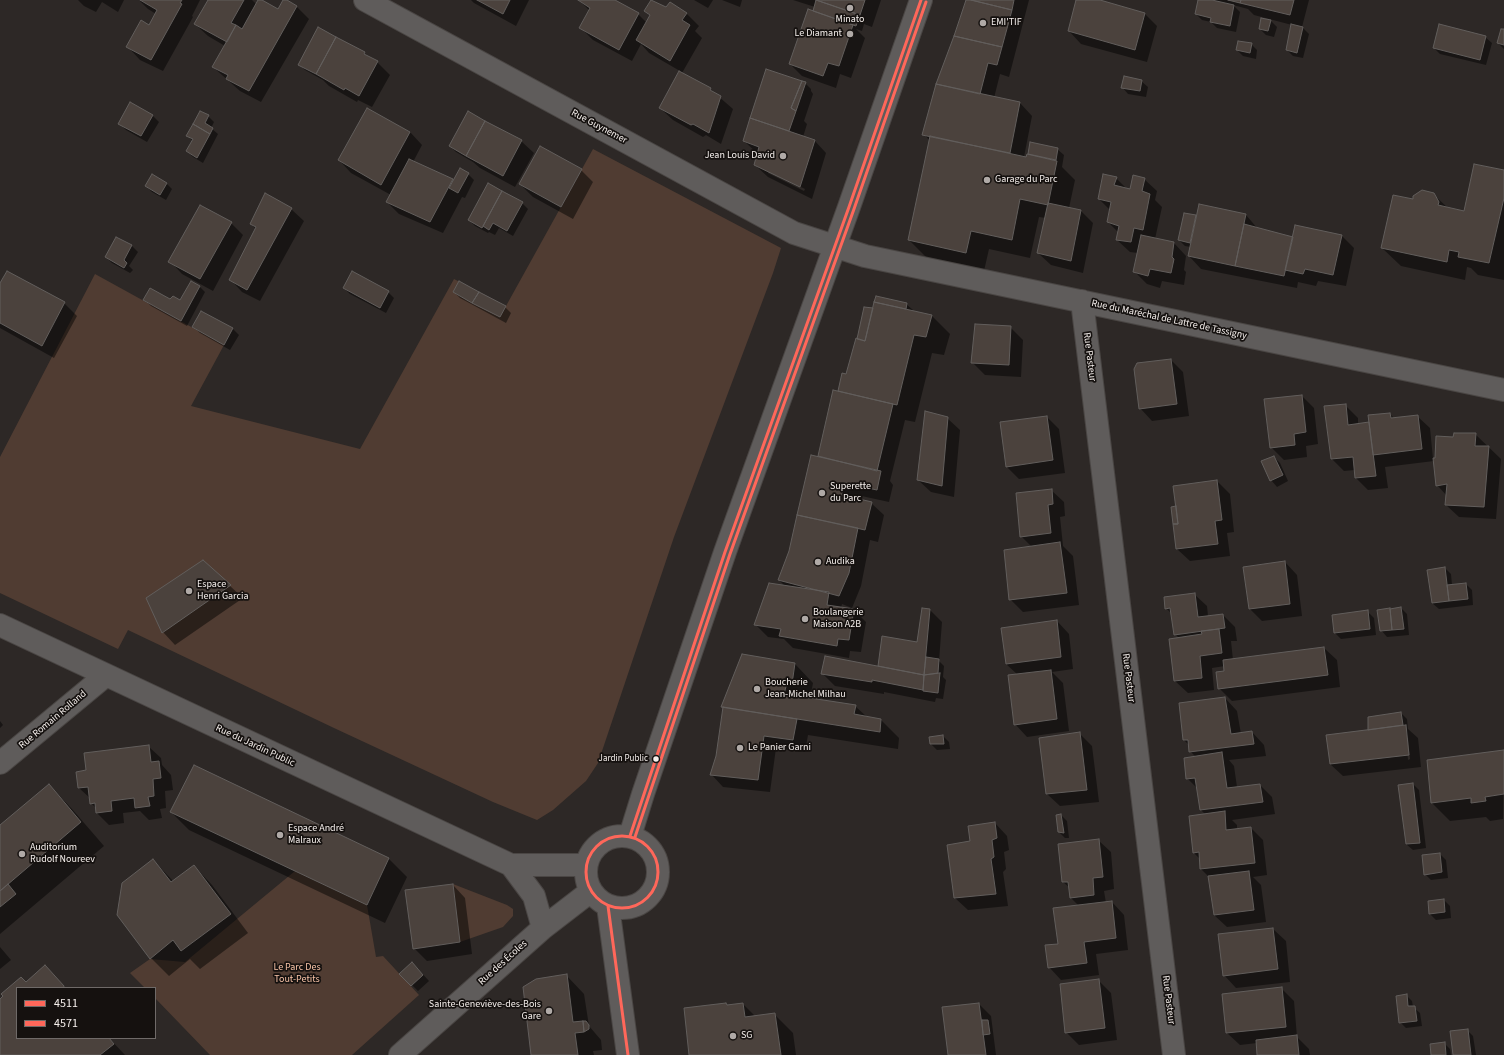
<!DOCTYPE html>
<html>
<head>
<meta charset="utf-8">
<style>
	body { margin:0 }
	#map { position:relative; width:1504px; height:1055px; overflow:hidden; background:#2d2826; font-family:"Source Sans 3",sans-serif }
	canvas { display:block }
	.legend { position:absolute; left:16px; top:987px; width:140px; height:52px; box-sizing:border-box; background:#15110f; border:1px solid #6f6a68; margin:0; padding:5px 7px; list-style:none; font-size:12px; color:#f6f0ed }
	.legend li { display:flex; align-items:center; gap:8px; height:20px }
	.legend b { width:20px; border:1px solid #6f6a68 }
</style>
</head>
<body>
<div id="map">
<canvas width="1504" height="1055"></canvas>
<ul class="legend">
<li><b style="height:5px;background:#ff675a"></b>4511</li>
<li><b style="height:5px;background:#ff675a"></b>4571</li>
</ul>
</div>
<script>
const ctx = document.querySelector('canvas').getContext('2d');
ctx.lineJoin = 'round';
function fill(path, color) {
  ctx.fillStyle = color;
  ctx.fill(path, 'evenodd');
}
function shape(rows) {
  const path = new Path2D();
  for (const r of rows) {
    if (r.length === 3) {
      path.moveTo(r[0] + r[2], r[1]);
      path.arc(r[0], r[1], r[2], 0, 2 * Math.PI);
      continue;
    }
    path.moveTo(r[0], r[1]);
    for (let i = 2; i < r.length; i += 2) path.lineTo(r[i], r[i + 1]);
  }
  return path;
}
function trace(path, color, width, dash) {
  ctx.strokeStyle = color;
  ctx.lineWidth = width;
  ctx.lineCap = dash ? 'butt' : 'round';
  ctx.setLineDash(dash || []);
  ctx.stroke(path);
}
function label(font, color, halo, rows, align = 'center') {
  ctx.font = font + ' "Source Sans 3",sans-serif';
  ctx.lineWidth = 3.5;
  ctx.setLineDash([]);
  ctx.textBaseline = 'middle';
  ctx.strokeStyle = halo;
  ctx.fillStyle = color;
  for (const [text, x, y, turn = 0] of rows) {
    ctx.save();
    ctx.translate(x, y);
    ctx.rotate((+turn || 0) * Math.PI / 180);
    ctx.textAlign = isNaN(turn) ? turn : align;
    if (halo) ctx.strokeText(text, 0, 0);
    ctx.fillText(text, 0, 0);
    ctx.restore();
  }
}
const green = shape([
	[593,149,781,248,773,273,674,537,598,763,586,781,553,810,537,820,493,802,334,728,128,630,118,649,0,593,0,457,95,274,224,345,191,406,360,449,454,279,506,306],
	[295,871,367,905,376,957,383,956,419,995,352,1055,210,1055,155,998,155,988,145,988,130,973,150,959,185,962],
	[453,884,507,905,513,909,513,916,503,927,460,942]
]);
const shadow = shape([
	[78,0,124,0,118,12,102,2,96,12,84,6],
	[139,0,200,0,192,16,193,17,163,71,140,60,128,47,149,26,156,14,148,9],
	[209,0,252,0,256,4,260,0,278,10,285,0,297,7,309,19,261,102,240,91,213,67,225,46,208,36,195,24],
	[471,0,529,0,516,26,474,3],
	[579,0,615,0,638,14,647,23,650,16,646,11,667,8,686,13,699,26,695,31,702,38,682,73,710,89,733,109,721,144,706,135,703,137,673,120,660,108,680,71,649,53,641,44,632,61,593,40,581,28,590,11],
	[694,0,713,0,708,8],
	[722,0,742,0,740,7],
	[793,0,881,0,872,27,864,24,862,31,856,29,865,38,851,78,840,74,836,88,802,76,790,64,815,7],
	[968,0,1029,0,1009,77,1000,74,994,98,1020,103,1032,116,1024,157,1027,158,1031,155,1029,153,1057,149,1064,155,1062,167,1075,180,1069,208,1081,211,1093,223,1083,273,1051,265,1038,253,1046,218,1039,217,1030,258,989,249,984,271,927,258,909,240,930,141,924,134],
	[1077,0,1096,0,1144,13,1157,26,1147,62,1081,44,1069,31],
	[1199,0,1309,0,1302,27,1309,34,1303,58,1293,56,1287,50,1292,25,1254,15,1248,9,1233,5,1240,12,1236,32,1217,28,1211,22,1202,20,1196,14],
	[1269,19,1277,27,1274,37,1266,35,1260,29],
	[1504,30,1504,49,1498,43],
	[1485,37,1492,43,1486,65,1440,54,1434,48],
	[1251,44,1257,50,1256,59,1243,56,1237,50],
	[364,53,369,58,377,62,390,75,372,107,358,100,357,102,329,86,323,80,305,70,299,64],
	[767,71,805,83,811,89,811,91,813,94,804,121,807,124,803,137,814,140,826,153,812,199,768,177,755,165,758,154,744,141],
	[768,171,805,189,804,191,768,173],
	[1141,81,1148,87,1146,97,1128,94,1122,87],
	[131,103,153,116,159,122,147,142,126,130,120,124],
	[201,112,208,116,214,122,211,128,218,134,203,163,193,157,187,151,193,141,187,135],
	[410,132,422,145,413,162,454,181,468,174,474,180,465,198,462,197,443,233,399,214,387,202,391,195,351,173,339,160],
	[521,141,534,153,515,187,480,168,473,162,456,152,450,146],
	[581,170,593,182,573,219,533,197,520,184],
	[1504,171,1504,280,1478,275,1471,268,1467,267,1465,280,1401,266,1382,248,1414,201,1433,194,1448,208,1465,212],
	[1116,178,1127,189,1130,190,1144,179,1157,191,1155,200,1162,207,1155,239,1174,243,1186,256,1184,270,1186,272,1184,285,1162,281,1160,288,1147,284,1135,272,1138,253,1130,252,1117,240,1119,233,1108,222,1110,210,1099,199],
	[166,183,172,189,166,200,152,192,146,186],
	[489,185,522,203,528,209,513,236,499,228,495,235,489,232,488,233,475,226,469,220],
	[291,209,304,221,260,301,242,292,230,279,256,229,251,224],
	[1246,215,1258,229,1294,238,1342,236,1354,248,1346,286,1318,281,1316,286,1298,282,1297,288,1201,269,1189,256,1191,247,1185,246,1179,240,1196,216,1197,218],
	[231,223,243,235,213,291,182,274,170,261],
	[116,238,132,246,138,252,129,266,133,270,130,273,112,263,106,257],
	[459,283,505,307,511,313,506,323,460,298,454,292],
	[0,285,64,303,77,316,54,358,0,328],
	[199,286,205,292,187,326,151,306,145,300,180,302],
	[344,288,388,292,394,298,386,313,350,294],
	[875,302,906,304,913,310,912,311,932,316,950,334,944,355,932,353,915,422,905,420,890,481,893,485,889,502,857,495,856,499,871,503,884,515,878,542,870,540,861,586,852,608,842,604,841,608,854,610,866,622,861,652,850,651,849,658,793,648,784,639,768,637,756,625,786,587,779,580,790,551,818,457,833,391,841,393,839,391,847,375,873,309],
	[202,312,233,329,239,335,230,350,200,333,194,327],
	[1010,327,1023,340,1021,377,985,375,972,362],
	[1171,360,1183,372,1189,416,1152,421,1140,408],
	[1302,396,1314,408,1318,444,1306,446,1307,457,1284,460,1271,447],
	[1345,405,1358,418,1358,424,1370,423,1390,414,1395,419,1417,416,1430,428,1433,459,1436,458,1454,439,1475,434,1501,459,1496,519,1459,517,1446,505,1447,496,1437,485,1434,461,1385,467,1388,488,1368,490,1356,478,1355,470,1344,471,1332,459],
	[1047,417,1059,429,1065,473,1019,479,1007,467],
	[947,418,960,430,954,497,931,492,918,480],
	[1274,457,1280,463,1288,481,1277,487,1271,480],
	[1217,481,1230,494,1234,532,1227,533,1230,556,1190,561,1177,549,1177,507],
	[1051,490,1064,502,1065,516,1060,517,1063,546,1073,556,1079,605,1023,612,1010,599,1032,547,1021,536],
	[203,561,243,598,175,645,163,632],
	[1285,562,1297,575,1302,616,1262,621,1249,608],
	[1445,568,1451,574,1452,585,1466,584,1472,590,1473,605,1439,609,1432,603,1428,571],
	[1194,594,1207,606,1208,616,1223,615,1235,627,1237,641,1231,641,1233,660,1324,648,1337,660,1340,687,1232,701,1219,688,1225,672,1225,666,1212,668,1214,690,1188,693,1175,681,1179,638,1175,634,1172,614,1166,608],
	[1401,608,1407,614,1409,635,1387,637,1381,630],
	[930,610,942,622,939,661,944,666,943,677,946,680,943,699,936,698,935,702,884,692,884,694,835,686,822,673,878,667,883,637,918,644],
	[1368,612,1374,618,1376,635,1341,639,1335,633],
	[1057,621,1069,634,1073,669,1052,672,1063,683,1069,731,1027,737,1015,724,1018,675,1006,664],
	[795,664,813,683,810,699,855,706,867,717,881,720,899,738,898,749,808,735,805,752,776,748,770,792,723,787,711,774,717,756,724,708],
	[1225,698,1237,711,1241,734,1252,732,1264,745,1266,756,1229,760,1234,766,1237,787,1260,785,1272,797,1275,814,1232,820,1237,825,1237,829,1251,828,1263,840,1267,875,1253,877,1261,885,1266,922,1227,927,1214,915,1209,877,1201,869,1200,859,1194,853,1206,815,1201,810,1197,788,1187,778,1196,757,1190,751,1190,746,1184,740],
	[1401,713,1407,719,1408,729,1418,738,1421,767,1343,776,1330,764,1369,730],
	[1406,738,1408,738,1410,759,1408,760],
	[0,721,3,725,0,728],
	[1080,734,1092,746,1099,802,1060,806,1047,794,1040,739],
	[943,736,949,742,950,749,937,750,931,744],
	[148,746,161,758,162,765,171,775,173,790,165,791,166,808,160,809,162,818,149,820,140,811,123,813,124,823,109,825,97,813,96,808,91,803,91,799,79,788,88,771],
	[1504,751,1503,819,1490,821,1486,817,1450,821,1432,803],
	[1413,784,1419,790,1426,848,1413,850,1406,844],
	[49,785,72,809,104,846,0,934,0,826],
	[171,812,389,859,407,877,385,923,189,830],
	[1061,815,1067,821,1069,838,1065,838,1059,832],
	[995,823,1007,836,1009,850,1004,852,1006,869,1003,872,1008,906,968,910,955,898,948,845,971,842],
	[1098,840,1111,852,1114,889,1104,891,1106,903,1112,902,1124,915,1128,950,1096,954,1099,975,1061,980,1049,967,1059,945,1079,906,1071,898,1070,888,1063,882],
	[1440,854,1446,860,1448,878,1431,880,1425,874],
	[153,860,174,882,194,866,212,885,248,933,200,969,190,959,169,976,151,958],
	[453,885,465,898,472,954,427,961,414,948],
	[1444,900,1450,906,1451,918,1436,920,1430,914],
	[1273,929,1286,941,1290,982,1236,988,1224,975],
	[0,947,11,960,0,969],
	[45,966,66,988,17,988,17,1038,109,1038,125,1055,0,1055,0,1000,4,996,2,994,26,983],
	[418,969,429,981,418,991,412,985],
	[566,975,584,994,589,1026,601,1040,602,1050,593,1051,594,1055,532,1055],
	[1099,981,1111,993,1117,1040,1079,1045,1066,1032],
	[1281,988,1294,1001,1297,1037,1309,1049,1310,1055,1258,1055,1257,1043,1240,1045,1227,1033,1223,995],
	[1406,995,1412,1001,1413,1007,1420,1013,1422,1026,1406,1028,1400,1022],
	[743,1004,756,1017,775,1015,793,1033,796,1055,690,1055,728,1006],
	[979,1004,991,1016,996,1055,949,1055],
	[1467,1030,1473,1036,1476,1055,1454,1055],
	[1444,1043,1450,1049,1451,1055,1432,1055]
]);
const building = shape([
	[140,0,182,0,180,3,182,4,151,60,126,47,141,20,149,25,157,10,140,0],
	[208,0,244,0,231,23,236,25,227,42,194,24,208,0],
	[258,0,262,0,278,9,283,0,287,0,297,6,249,91,226,79,228,75,212,67,236,25,242,29,258,0],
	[477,0,510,0,503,14,477,0],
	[578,0,615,0,639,13,619,50,579,28,590,8,578,0],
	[651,0,666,7,670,2,687,13,682,20,690,25,670,61,636,40,650,15,644,11,651,0],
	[816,0,860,15,856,26,813,11,816,0],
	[816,0,865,0,860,15,816,0],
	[966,0,971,0,1012,10,1002,47,954,36,966,0],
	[971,0,1014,0,1012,10,971,0],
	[1076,0,1100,0,1145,13,1135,50,1068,31,1076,0],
	[1198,0,1212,0,1234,5,1230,26,1210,22,1211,18,1195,14,1198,0],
	[1228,0,1241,0,1240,3,1228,0],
	[1241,0,1294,0,1290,15,1240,3,1241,0],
	[808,9,853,25,839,66,828,63,823,76,789,64,808,9],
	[1261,18,1271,20,1268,31,1259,29,1261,18],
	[1291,24,1303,27,1297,53,1286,50,1291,24],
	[1439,24,1486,36,1480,60,1433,48,1439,24],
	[318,27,336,37,316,74,298,65,318,27],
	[1501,29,1504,29,1504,45,1497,43,1501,29],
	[954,36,1002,47,997,65,988,63,980,94,936,84,954,36],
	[336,37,365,52,364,54,378,61,359,96,345,88,344,90,316,74,336,37],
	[1238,41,1252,43,1250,53,1236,50,1238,41],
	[766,69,802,81,791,108,796,111,789,131,750,118,766,69],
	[679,71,711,88,710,90,721,96,709,133,693,124,691,125,659,108,679,71],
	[1124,76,1142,80,1140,91,1121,88,1124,76],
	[802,81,806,82,796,111,791,108,802,81],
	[936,84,1020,102,1010,153,922,135,936,84],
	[130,102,153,115,141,136,118,124,130,102],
	[367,108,410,132,381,185,338,160,367,108],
	[200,111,209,115,205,123,213,128,210,134,193,124,200,111],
	[468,111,485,121,466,156,449,146,468,111],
	[750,118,815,140,800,187,754,165,759,147,743,141,750,118],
	[485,121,522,140,503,176,466,156,485,121],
	[193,124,210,134,197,158,186,151,193,139,186,136,193,124],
	[930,136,1026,157,1027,154,1057,161,1048,205,1020,199,1012,240,971,231,966,253,908,240,930,136],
	[1030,142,1058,148,1056,160,1028,154,1030,142],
	[540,146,582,169,561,207,519,184,540,146],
	[409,159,453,179,430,222,386,202,409,159],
	[1474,164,1504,170,1504,198,1489,263,1458,257,1459,252,1449,250,1447,262,1381,248,1393,195,1413,199,1413,196,1422,190,1434,193,1439,202,1438,205,1464,211,1474,164],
	[460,168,469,173,458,193,449,188,460,168],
	[152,174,167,183,160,195,145,186,152,174],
	[1103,174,1117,177,1114,185,1130,189,1133,175,1145,178,1142,191,1150,194,1143,230,1134,228,1131,242,1116,240,1119,226,1107,222,1111,202,1098,199,1103,174],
	[488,183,502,191,482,228,468,220,488,183],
	[502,191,523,202,507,231,493,223,489,230,483,226,502,191],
	[265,193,292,208,247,290,229,280,256,227,250,224,265,193],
	[1048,203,1081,210,1071,261,1037,253,1048,203],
	[1199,204,1246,214,1235,266,1188,256,1199,204],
	[200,205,232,222,200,279,168,262,200,205],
	[1184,213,1196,215,1190,243,1178,240,1184,213],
	[1244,224,1293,237,1284,276,1235,266,1244,224],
	[1295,225,1342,235,1333,275,1305,269,1303,274,1285,270,1295,225],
	[1141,235,1174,242,1172,257,1174,259,1171,273,1150,269,1148,276,1133,272,1141,235],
	[116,237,132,245,124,260,127,263,124,268,105,257,116,237],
	[7,271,65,302,42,346,0,323,0,283,7,271],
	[352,271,389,291,380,308,343,288,352,271],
	[191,281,200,286,181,321,143,300,150,288,170,299,173,296,180,300,191,281],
	[459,281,479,292,472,303,453,292,459,281],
	[479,292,506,306,500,317,472,303,479,292],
	[876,296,907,303,906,309,874,302,876,296],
	[874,302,932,315,926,337,914,335,897,405,838,391,842,373,846,374,856,338,865,341,874,302],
	[864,307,873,308,865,341,857,339,864,307],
	[201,311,233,328,224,345,192,327,201,311],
	[975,324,1011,326,1009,365,971,363,975,324],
	[1171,359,1177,404,1139,409,1134,369,1137,363,1171,359],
	[833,390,893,404,877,471,818,456,833,390],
	[1302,395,1306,432,1294,434,1295,445,1270,448,1264,399,1302,395],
	[1346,404,1348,425,1369,422,1376,476,1355,478,1353,457,1331,459,1324,406,1346,404],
	[925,411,948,417,942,486,917,480,925,411],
	[1390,413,1391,418,1418,415,1422,449,1373,455,1368,415,1390,413],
	[1047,416,1053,460,1006,467,1000,422,1047,416],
	[1454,433,1476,433,1475,446,1489,446,1484,507,1445,505,1447,484,1436,486,1433,458,1435,458,1436,436,1453,437,1454,433],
	[811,455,881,471,877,490,844,483,842,495,872,502,865,530,797,515,811,455],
	[1274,456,1283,475,1270,481,1261,461,1274,456],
	[1217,480,1222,520,1215,521,1218,544,1176,549,1173,524,1178,524,1173,486,1217,480],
	[1052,489,1053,504,1048,505,1051,533,1020,537,1016,493,1052,489],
	[1176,506,1178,524,1173,524,1171,507,1176,506],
	[797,515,858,528,849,573,839,596,778,580,789,551,797,515],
	[1060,542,1067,593,1009,600,1004,550,1060,542],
	[203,560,231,585,162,633,146,598,203,560],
	[1285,561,1290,604,1249,609,1243,567,1285,561],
	[1445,567,1449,601,1432,603,1427,570,1445,567],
	[769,583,829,592,827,605,854,609,849,640,838,639,837,646,779,636,781,629,754,625,769,583],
	[1466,583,1468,599,1449,601,1447,585,1466,583],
	[1195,593,1198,617,1223,614,1225,628,1174,635,1170,608,1165,609,1164,597,1195,593],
	[1401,607,1404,629,1392,630,1390,609,1401,607],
	[922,608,930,609,924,675,878,666,882,636,917,642,922,608],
	[1390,608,1392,630,1380,631,1377,610,1390,608],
	[1368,610,1370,629,1334,633,1332,615,1368,610],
	[1057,620,1061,657,1006,664,1001,628,1057,620],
	[1219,629,1222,653,1200,656,1202,678,1174,681,1169,639,1202,634,1201,631,1219,629],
	[1324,647,1328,675,1218,689,1216,672,1224,671,1223,660,1324,647],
	[742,654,795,663,792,684,787,683,784,694,856,705,854,714,881,719,880,732,721,707,742,654],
	[825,656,924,675,923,690,872,680,872,682,821,674,825,656],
	[926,657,939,659,938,673,924,675,926,657],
	[1051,670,1057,719,1014,725,1008,675,1051,670],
	[940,673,938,693,923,691,924,675,940,673],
	[1225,697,1231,734,1252,731,1254,744,1189,752,1188,740,1183,740,1179,703,1225,697],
	[723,707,797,719,793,740,764,736,758,780,710,775,716,756,723,707],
	[1401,712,1403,725,1368,730,1368,717,1401,712],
	[1406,725,1409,755,1330,764,1326,735,1406,725],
	[1080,732,1087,790,1046,794,1039,738,1080,732],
	[943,735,944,744,930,744,929,737,943,735],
	[149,745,151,762,159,761,161,778,153,779,154,796,148,797,150,806,135,808,134,798,111,801,112,811,96,813,95,803,90,804,88,787,78,788,76,772,86,770,84,753,149,745],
	[1504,750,1504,794,1485,797,1486,801,1471,803,1471,798,1431,803,1427,760,1504,750],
	[1222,752,1227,788,1260,784,1263,802,1200,810,1195,778,1186,779,1184,758,1222,752],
	[194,765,389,858,367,905,170,812,194,765],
	[1413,783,1420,843,1406,844,1398,785,1413,783],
	[49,784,81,822,0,891,0,825,49,784],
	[1225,811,1226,830,1251,827,1255,863,1200,869,1199,852,1193,853,1189,816,1225,811],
	[1061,814,1064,833,1058,832,1056,815,1061,814],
	[995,822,997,838,992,840,994,857,991,859,996,894,954,898,947,845,970,841,968,826,995,822],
	[1099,839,1103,877,1093,878,1094,895,1070,898,1068,882,1062,882,1058,844,1099,839],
	[1440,853,1442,872,1424,875,1422,855,1440,853],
	[153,859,171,882,194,865,231,914,181,951,173,940,150,959,117,915,122,883,153,859],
	[1249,871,1254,910,1214,915,1208,876,1249,871],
	[8,884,16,894,0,907,0,891,8,884],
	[453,884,460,942,413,949,405,890,453,884],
	[1444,899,1445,912,1429,914,1428,901,1444,899],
	[1112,901,1116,938,1084,942,1087,963,1048,968,1045,945,1058,944,1053,908,1112,901],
	[1273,928,1278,969,1223,976,1218,934,1273,928],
	[412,962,423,975,411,986,399,974,412,962],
	[45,965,64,986,64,988,17,988,17,1038,109,1038,114,1044,100,1055,0,1055,0,999,3,996,1,994,21,977,26,982,45,965],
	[567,974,573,1022,583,1021,584,1032,575,1033,578,1055,531,1055,523,987,536,979,567,974],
	[1099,979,1105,1028,1065,1033,1060,984,1099,979],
	[1282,987,1286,1027,1226,1033,1222,994,1282,987],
	[1407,994,1408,1006,1415,1006,1417,1021,1399,1023,1396,996,1407,994],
	[726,1003,727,1005,743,1003,745,1017,775,1013,781,1055,689,1055,684,1008,726,1003],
	[979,1003,986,1055,948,1055,942,1007,979,1003],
	[982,1020,988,1020,990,1034,983,1035,982,1020],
	[583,1021,586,1021,589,1025,589,1029,584,1032,583,1021],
	[1468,1029,1471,1055,1453,1055,1450,1031,1468,1029],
	[1297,1035,1299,1055,1257,1055,1256,1040,1297,1035],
	[1445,1042,1446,1055,1431,1055,1430,1044,1445,1042]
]);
const minor = shape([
	[365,0,794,233,865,256,1504,390],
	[1082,301,1174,1055],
	[0,625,511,865,586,865],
	[0,763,105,676],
	[622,872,36],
	[630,836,643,794,725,552,849,207,921,0],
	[511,865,534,896,543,928],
	[608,906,628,1055],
	[400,1055,543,928,591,891]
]);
const bus1 = shape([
	[622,872,36],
	[630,836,725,552,849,207,921,0],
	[608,906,628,1055]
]);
const bus2 = shape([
	[635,837,730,554,854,209,926,2]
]);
const markers = [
	[850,8,4,"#b0aaa7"],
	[983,23,4,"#b0aaa7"],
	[850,34,4,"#b0aaa7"],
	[783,156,4,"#b0aaa7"],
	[987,180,4,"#b0aaa7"],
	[822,493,4,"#b0aaa7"],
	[818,562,4,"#b0aaa7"],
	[189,591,4,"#b0aaa7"],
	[805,619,4,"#b0aaa7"],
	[757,689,4,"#b0aaa7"],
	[740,748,4,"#b0aaa7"],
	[656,759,3.5,"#f6f0ed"],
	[280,835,4,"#b0aaa7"],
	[22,854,4,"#b0aaa7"],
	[549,1011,4,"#b0aaa7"],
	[733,1036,4,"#b0aaa7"]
];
const busNames = [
	["Jardin Public",648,759]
];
const poiNames = [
	["Minato",850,20,"center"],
	["EMI'TIF",991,23],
	["Le Diamant",842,34,"right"],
	["Jean Louis David",775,156,"right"],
	["Garage du Parc",995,180],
	["Superette",830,487],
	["du Parc",830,499],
	["Audika",826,562],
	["Espace",197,585],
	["Henri Garcia",197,597],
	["Boulangerie",813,613],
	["Maison A2B",813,625],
	["Boucherie",765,683],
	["Jean-Michel Milhau",765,695],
	["Le Panier Garni",748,748],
	["Espace André",288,829],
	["Malraux",288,841],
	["Auditorium",30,848],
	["Rudolf Noureev",30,860],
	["Sainte-Geneviève-des-Bois",541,1005,"right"],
	["Gare",541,1017,"right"],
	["SG",741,1036]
];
const streetNames = [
	["Rue Guynemer",599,127,28],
	["Rue du Maréchal de Lattre de Tassigny",1169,320,12],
	["Rue Pasteur",1089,357,83],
	["Rue Pasteur",1128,678,83],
	["Rue Romain Rolland",53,720,-40],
	["Rue du Jardin Public",255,746,25],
	["Rue des Écoles",503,963,-42],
	["Rue Pasteur",1168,1000,83]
];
const parkNames = [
	["Le Parc Des",297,968],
	["Tout-Petits",297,980]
];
fill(green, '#503c32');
fill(shadow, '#0007');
fill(building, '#4b423d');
trace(building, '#625e5c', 1);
trace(minor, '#4a4644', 24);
trace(minor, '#5f5c5b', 22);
trace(bus1, '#ff675a', 3);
trace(bus2, '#ff675a', 3);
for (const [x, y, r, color] of markers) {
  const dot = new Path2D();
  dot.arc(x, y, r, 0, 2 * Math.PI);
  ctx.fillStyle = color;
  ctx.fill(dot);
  trace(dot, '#15110f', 1.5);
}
label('9px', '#f6f0ed', '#15110f', busNames, 'right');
label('10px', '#f6f0ed', '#15110f', poiNames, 'left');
label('10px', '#f6f0ed', '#15110f', streetNames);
label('10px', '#fac5a9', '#15110f', parkNames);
</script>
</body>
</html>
